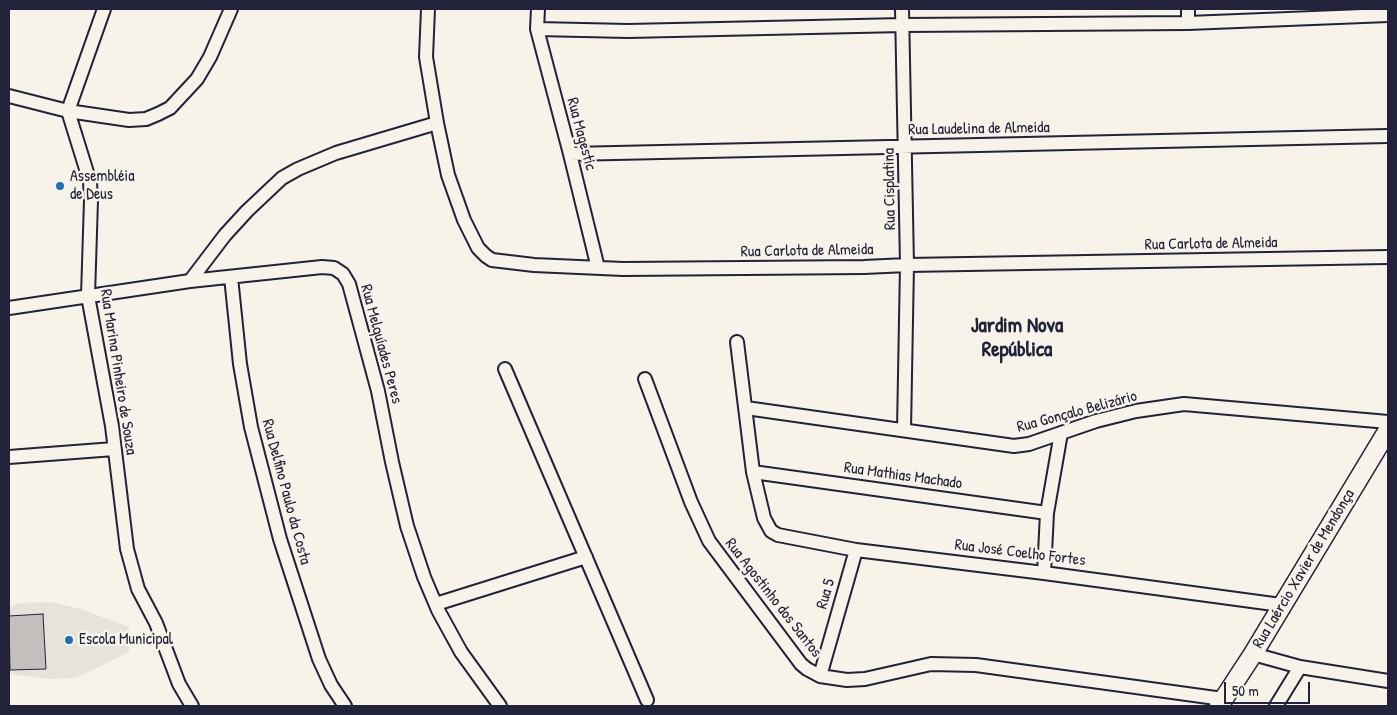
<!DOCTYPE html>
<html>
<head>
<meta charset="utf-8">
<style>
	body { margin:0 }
	#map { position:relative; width:1397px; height:715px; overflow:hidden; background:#f7f3e8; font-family:"Patrick Hand",sans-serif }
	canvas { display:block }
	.frame { position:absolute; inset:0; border:10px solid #22223b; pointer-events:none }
	.scale { position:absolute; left:1224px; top:682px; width:86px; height:22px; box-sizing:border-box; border:2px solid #22223b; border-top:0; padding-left:6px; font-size:15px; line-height:18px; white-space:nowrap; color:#22223b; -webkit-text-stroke:4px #f7f3e8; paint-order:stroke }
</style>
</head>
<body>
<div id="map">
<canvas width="1397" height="715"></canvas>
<div class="frame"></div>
<div class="scale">50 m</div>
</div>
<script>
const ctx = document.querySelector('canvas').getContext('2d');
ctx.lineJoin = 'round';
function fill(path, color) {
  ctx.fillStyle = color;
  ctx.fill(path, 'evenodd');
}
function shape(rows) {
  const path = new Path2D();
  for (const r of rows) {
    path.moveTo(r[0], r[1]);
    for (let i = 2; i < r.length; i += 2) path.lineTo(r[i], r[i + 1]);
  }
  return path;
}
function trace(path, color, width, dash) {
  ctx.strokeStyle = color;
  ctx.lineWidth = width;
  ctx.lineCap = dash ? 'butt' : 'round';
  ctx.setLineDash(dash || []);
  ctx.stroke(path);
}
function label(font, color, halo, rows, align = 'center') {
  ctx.font = font + ' "Patrick Hand",sans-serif';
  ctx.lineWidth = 5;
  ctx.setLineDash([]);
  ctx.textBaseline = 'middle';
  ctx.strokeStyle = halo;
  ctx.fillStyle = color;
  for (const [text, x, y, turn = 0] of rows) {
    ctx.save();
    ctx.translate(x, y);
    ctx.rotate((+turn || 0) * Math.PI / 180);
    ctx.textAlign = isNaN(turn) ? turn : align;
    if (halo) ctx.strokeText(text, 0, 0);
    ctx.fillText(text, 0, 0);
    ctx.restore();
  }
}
const built = shape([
	[51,602,81,609,129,627,129,652,80,676,73,678,50,679,9,674,9,606,21,603]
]);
const building = shape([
	[43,614,46,669,10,670,9,616,43,614]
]);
const street = shape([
	[104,9,68,111,90,182,91,200,88,296,112,426,127,549,138,589,156,623,179,684,192,706],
	[428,9,426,57,437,123,448,175,464,220,478,248,486,256,492,260,534,265,623,269,864,267,907,265,1388,257],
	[538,9,537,29,570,154,598,268],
	[902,9,907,265,904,430],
	[1188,23,1188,9],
	[537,29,628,31,903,25,1188,23,1388,15],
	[9,96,68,111,129,120,146,119,158,114,170,108,197,79,210,57,231,9],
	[570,154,1388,136],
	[231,277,240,364,251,427,280,539,319,659,331,685,345,706],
	[190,281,225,235,247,211,282,178,298,169,336,153,437,123],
	[9,308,190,281,322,267,334,268,343,274,349,284,355,306,378,391,392,462,407,526,424,577,438,610,461,652,500,706],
	[737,342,753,472,764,518,771,531,778,535,856,550,1044,573,1281,605],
	[505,369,647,700],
	[645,379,691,502,709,541,801,664,807,669,820,676,847,680,865,679,931,664,976,665,1223,699],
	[746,408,1014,446,1029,444,1096,421,1136,411,1184,404,1388,422],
	[9,457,114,449],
	[753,472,1047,513],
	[1044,573,1047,513,1061,433],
	[436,604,586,557],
	[1253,654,1300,667,1388,681],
	[820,676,856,550],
	[1276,706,1300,667]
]);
const secondary = shape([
	[1219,706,1253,654,1388,430]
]);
const markers = [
	[60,186,5,"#1f6fb2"],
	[69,640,5,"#1f6fb2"]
];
const streetNames = [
	["Rua Laudelina de Almeida",979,129,-1],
	["Rua Magestic",581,134,75],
	["Rua Cisplatina",890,189,-91],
	["Rua Carlota de Almeida",1211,244,-1],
	["Rua Carlota de Almeida",807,251,-1],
	["Rua Melquíades Peres",381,344,75],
	["Rua Marina Pinheiro de Souza",118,372,81],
	["Rua Gonçalo Belizário",1077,412,-15],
	["Rua Mathias Machado",903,476,8],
	["Rua Delfino Paulo da Costa",286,492,75],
	["Rua José Coelho Fortes",1020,553,7],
	["Rua Laércio Xavier de Mendonça",1304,569,-59],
	["Rua 5",826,594,-74],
	["Rua Agostinho dos Santos",773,598,52]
];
const poiNames = [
	["Assembléia",70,177],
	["de Deus",70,195],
	["Escola Municipal",79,640]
];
const districtNames = [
	["Jardim Nova",1017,326],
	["República",1017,350]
];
fill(built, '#e7e3db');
fill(building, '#c2bfbd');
trace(building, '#22223b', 1);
trace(street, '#22223b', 16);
trace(secondary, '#22223b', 21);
trace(street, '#f7f3e8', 12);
trace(secondary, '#f7f3e8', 18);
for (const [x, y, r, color] of markers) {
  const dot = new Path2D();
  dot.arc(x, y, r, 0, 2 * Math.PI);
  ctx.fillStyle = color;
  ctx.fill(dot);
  trace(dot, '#f7f3e8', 2);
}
label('16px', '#22223b', '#f7f3e8', streetNames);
label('16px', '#22223b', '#f7f3e8', poiNames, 'left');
label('bold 21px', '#22223b', '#f7f3e8', districtNames);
</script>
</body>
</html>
